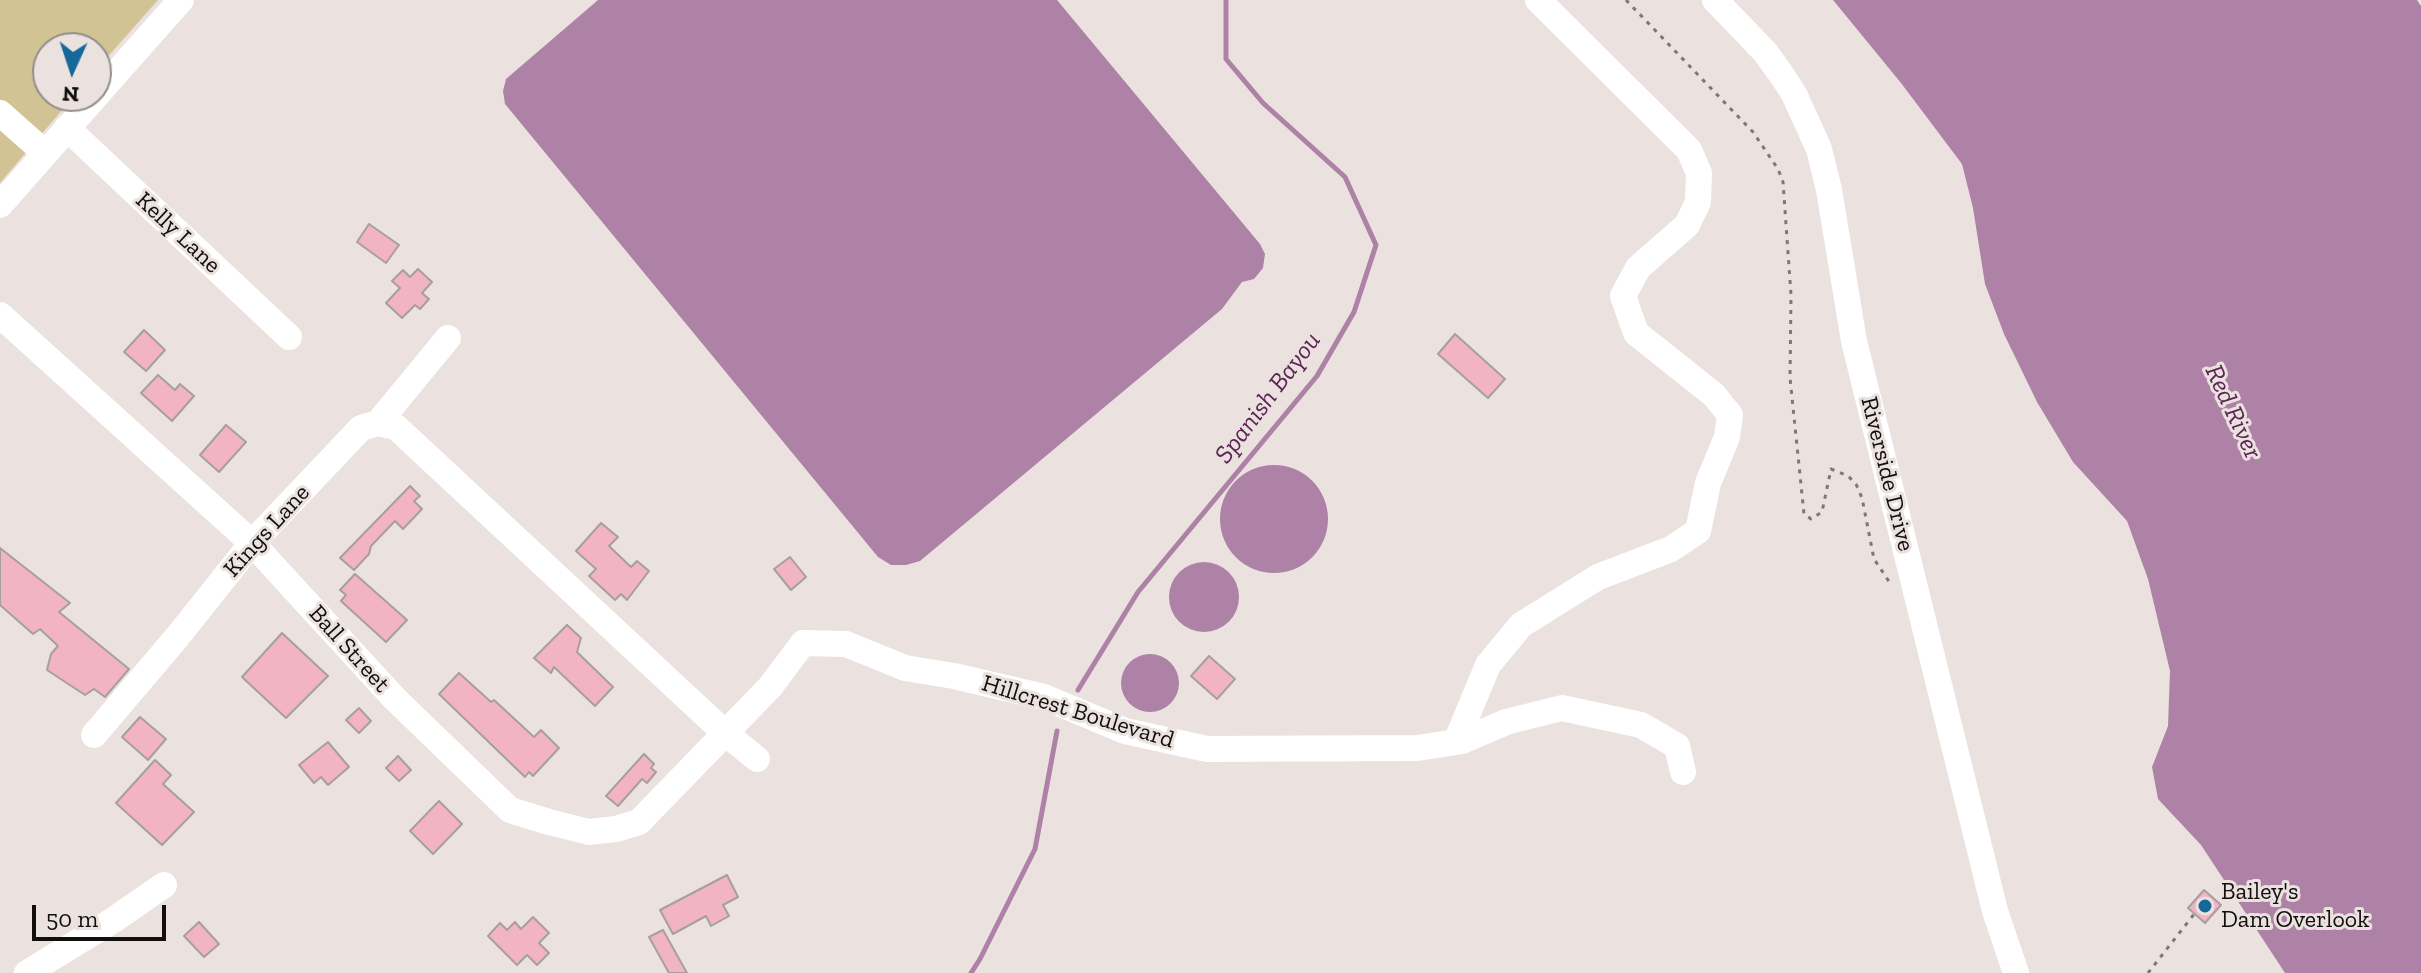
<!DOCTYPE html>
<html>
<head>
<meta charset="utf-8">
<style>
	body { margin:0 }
	#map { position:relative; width:2421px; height:973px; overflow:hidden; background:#ebe2df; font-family:"Zilla Slab",serif }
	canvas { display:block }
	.north { position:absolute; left:32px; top:32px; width:80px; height:80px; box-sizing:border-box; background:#ebe2df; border:2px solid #948d8b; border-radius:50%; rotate:183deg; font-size:22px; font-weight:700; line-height:32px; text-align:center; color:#110e0d }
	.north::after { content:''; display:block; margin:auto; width:28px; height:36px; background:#17689a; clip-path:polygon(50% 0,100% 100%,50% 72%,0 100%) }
	.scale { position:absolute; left:32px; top:905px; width:134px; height:36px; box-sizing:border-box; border:4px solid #110e0d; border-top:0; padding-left:10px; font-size:24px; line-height:28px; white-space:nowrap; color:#110e0d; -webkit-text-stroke:6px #ebe2df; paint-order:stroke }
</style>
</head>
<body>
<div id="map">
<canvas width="2421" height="973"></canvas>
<div class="north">N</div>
<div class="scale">50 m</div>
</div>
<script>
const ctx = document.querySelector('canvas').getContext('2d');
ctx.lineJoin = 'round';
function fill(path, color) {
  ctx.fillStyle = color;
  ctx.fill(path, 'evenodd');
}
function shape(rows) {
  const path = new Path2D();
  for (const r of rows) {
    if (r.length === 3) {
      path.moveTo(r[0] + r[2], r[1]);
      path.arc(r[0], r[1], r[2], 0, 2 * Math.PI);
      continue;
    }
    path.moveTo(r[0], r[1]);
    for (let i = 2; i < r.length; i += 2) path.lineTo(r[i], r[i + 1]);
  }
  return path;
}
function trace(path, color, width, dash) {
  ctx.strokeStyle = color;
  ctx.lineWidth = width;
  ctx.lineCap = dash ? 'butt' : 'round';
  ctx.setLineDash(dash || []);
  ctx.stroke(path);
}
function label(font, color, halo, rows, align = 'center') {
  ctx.font = font + ' "Zilla Slab",serif';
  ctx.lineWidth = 6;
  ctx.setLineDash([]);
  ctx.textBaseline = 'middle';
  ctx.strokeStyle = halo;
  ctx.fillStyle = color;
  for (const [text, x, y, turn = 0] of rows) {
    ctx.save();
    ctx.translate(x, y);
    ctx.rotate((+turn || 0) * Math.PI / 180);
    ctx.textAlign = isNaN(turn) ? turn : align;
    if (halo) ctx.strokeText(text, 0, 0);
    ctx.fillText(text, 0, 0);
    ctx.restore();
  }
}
const green = shape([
	[0,0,158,0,96,70,96,48,48,48,48,96,74,96,0,183]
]);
const water = shape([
	[598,0,1057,0,1260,244,1265,254,1263,268,1254,279,1242,282,1222,309,920,561,906,565,891,565,878,557,505,104,503,91,506,79],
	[1833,0,2417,0,2421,6,2421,973,2285,973,2201,845,2158,799,2152,767,2168,726,2170,671,2148,579,2127,521,2073,462,2037,402,2004,334,1985,284,1973,208,1962,164,1901,83],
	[1274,519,54],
	[1204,597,35],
	[1150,683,29]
]);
const stream = shape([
	[1078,690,1138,592,1317,376,1354,312,1376,245,1345,177,1263,103,1226,59,1226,0],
	[971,973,980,959,1035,849,1057,731]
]);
const building = shape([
	[369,224,399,245,386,263,357,242,369,224],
	[418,269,432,282,422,293,429,299,420,309,415,305,402,318,386,303,400,288,392,281,403,270,410,277,418,269],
	[144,330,165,350,146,371,124,352,144,330],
	[1455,334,1505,379,1488,398,1438,354,1455,334],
	[158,375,175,390,180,384,194,396,172,421,141,393,158,375],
	[226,425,246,442,219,472,200,455,226,425],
	[410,486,420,496,414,501,422,509,403,529,395,521,371,546,369,554,354,570,340,558,410,486],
	[601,523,618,537,609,546,631,567,637,561,649,571,627,600,621,594,615,600,589,576,596,569,576,551,601,523],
	[0,548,70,603,59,612,129,669,105,697,94,689,85,695,47,670,51,654,58,646,40,629,33,634,0,605,0,548],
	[790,557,806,577,791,590,774,569,790,557],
	[355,574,407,620,386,642,341,601,346,595,340,590,355,574],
	[567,625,581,638,577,652,613,687,595,706,554,667,551,673,534,658,567,625],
	[282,633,328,676,286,718,242,677,282,633],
	[1209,656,1235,679,1217,699,1191,676,1209,656],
	[459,673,491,702,494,700,534,737,541,730,559,748,533,776,529,772,525,777,439,694,459,673],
	[359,708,371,721,359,733,346,720,359,708],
	[140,717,166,739,148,760,122,737,140,717],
	[328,742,349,767,328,785,321,777,314,783,299,765,328,742],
	[644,754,654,764,651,768,656,772,647,783,642,779,618,806,606,796,644,754],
	[398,756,411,770,399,781,386,768,398,756],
	[155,760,171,775,163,784,194,812,162,845,116,803,155,760],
	[439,801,462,824,433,854,410,831,439,801],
	[727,875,738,897,723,905,729,916,711,926,706,916,673,934,660,910,727,875],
	[2204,890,2221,905,2205,923,2188,908,2204,890],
	[533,917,549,933,539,943,549,953,537,965,527,955,517,965,488,936,500,923,507,930,515,922,521,929,533,917],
	[199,922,219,944,204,957,184,936,199,922],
	[663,930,687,973,669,973,649,937,663,930]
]);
const path = shape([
	[1626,0,1753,132,1778,169,1783,182,1791,295,1790,378,1804,514,1811,519,1822,512,1831,469,1848,476,1856,484,1862,498,1874,559,1890,583],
	[2148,973,2195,913]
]);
const minor = shape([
	[1715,0,1765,52,1781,74,1794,94,1819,149,1829,190,1854,341,1995,911,2016,973],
	[96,96,181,0],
	[0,113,45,153],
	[67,128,289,337],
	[0,205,96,96],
	[0,315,252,543,395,699,510,810,549,822,589,832,616,829,639,822,770,687,803,643,846,644,905,668,954,676,1044,697,1125,731,1207,749,1418,748,1462,741,1506,722,1562,708,1641,725,1677,746,1683,772],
	[378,423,396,427,725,733,757,759],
	[94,735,178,636,252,543,361,428,378,423,448,338],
	[1456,742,1488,665,1521,625,1598,577,1671,549,1698,531,1708,483,1727,437,1730,415,1714,395,1636,333,1623,296,1638,268,1687,225,1698,202,1699,173,1689,150,1538,0],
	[27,973,112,921,164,885]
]);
const markers = [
	[2205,906,8,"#17689a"]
];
const streetNames = [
	["Kelly Lane",178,233,43],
	["Riverside Drive",1887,474,76],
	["Kings Lane",267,531,-48],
	["Ball Street",349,649,48],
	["Hillcrest Boulevard",1078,712,17]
];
const poiNames = [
	["Bailey's",2221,892],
	["Dam Overlook",2221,920]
];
const waterNames = [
	["Spanish Bayou",1268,398,-53],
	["Red River",2233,412,65]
];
fill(green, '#d1c394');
fill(water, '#ae82a6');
trace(stream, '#ae82a6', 5);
fill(building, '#f2b4c2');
trace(building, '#a79ea0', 2);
trace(path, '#7d7775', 3, [4, 6]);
trace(minor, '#fff', 26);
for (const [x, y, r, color] of markers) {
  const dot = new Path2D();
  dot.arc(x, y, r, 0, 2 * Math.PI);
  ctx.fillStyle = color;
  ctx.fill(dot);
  trace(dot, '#ebe2df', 3);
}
label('24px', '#110e0d', '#ebe2df', streetNames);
label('24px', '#110e0d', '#ebe2df', poiNames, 'left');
label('italic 26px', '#5b2454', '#ebe2df', waterNames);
</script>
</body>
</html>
